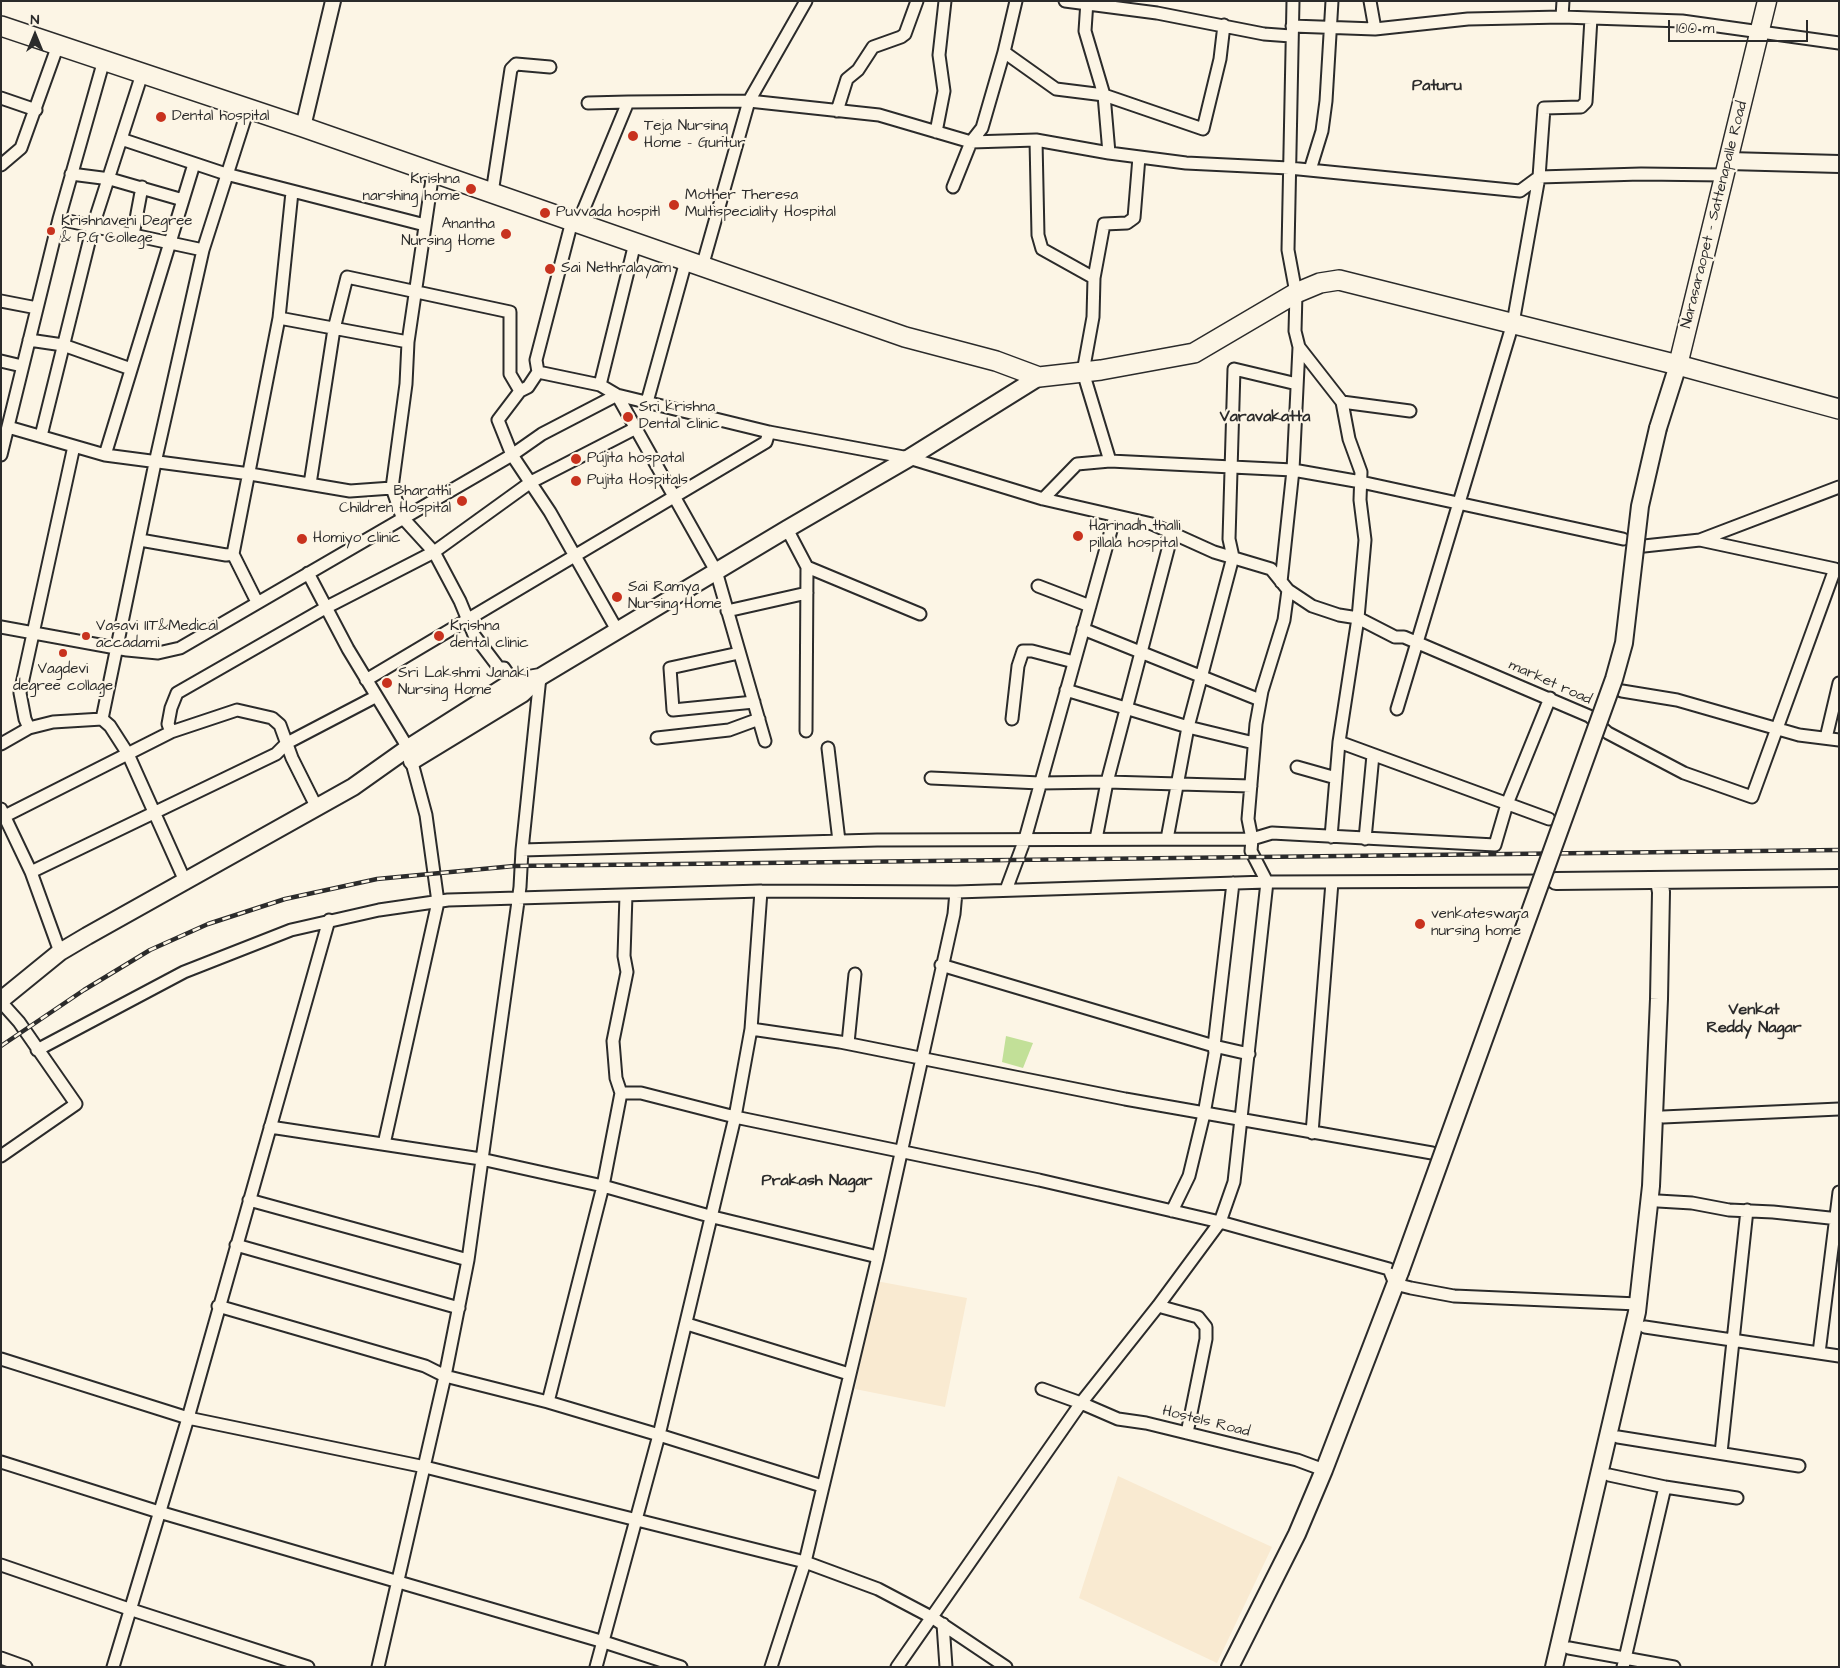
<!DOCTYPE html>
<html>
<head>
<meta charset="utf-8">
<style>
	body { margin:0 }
	#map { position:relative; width:1840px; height:1668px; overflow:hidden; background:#fcf5e5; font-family:"Architects Daughter",sans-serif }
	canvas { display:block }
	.frame { position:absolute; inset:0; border:2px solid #2b2b2b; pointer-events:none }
	.north { position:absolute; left:10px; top:10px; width:50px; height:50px; -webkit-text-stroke:4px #fcf5e5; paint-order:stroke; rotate:0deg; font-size:14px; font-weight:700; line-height:20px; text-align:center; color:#2b2b2b }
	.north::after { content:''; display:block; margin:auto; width:18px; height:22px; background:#2b2b2b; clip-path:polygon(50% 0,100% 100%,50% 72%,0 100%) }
	.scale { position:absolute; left:1668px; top:20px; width:140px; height:22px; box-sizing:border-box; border:2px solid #2b2b2b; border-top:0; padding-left:6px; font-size:15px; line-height:18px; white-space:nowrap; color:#2b2b2b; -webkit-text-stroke:4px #fcf5e5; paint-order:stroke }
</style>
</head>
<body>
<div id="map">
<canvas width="1840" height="1668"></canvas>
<div class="frame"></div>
<div class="north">N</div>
<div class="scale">100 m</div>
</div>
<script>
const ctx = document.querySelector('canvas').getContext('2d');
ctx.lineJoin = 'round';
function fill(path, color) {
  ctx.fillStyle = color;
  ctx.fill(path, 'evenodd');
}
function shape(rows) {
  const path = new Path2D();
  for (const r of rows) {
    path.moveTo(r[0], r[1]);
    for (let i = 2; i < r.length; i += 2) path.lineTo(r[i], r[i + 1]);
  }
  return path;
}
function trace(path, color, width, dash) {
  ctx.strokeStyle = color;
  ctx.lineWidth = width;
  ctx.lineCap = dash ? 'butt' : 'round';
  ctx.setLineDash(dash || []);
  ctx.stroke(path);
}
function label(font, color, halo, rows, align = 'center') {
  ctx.font = font + ' "Architects Daughter",sans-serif';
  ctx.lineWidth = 4.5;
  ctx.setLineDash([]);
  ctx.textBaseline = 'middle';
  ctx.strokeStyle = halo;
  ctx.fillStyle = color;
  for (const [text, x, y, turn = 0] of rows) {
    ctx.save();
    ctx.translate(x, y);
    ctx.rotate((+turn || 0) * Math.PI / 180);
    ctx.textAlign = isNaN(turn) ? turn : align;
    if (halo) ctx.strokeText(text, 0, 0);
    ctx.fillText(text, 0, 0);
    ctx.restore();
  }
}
const built = shape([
	[876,1281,967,1298,945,1407,855,1389],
	[1118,1476,1272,1547,1217,1663,1079,1598]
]);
const green = shape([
	[1006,1036,1033,1043,1023,1068,1002,1062]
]);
const minor = shape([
	[1065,1,1157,13,1264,34,1291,36],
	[1087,1,1085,31,1104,95,1109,153],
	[1370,1,1375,29],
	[1562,17,1563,1],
	[1292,26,1375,29,1468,19,1562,17,1682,21,1839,43],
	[1004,52,1056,89,1104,95,1203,129,1220,59,1224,25],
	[1,98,36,110],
	[628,102,749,101,879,115,971,142,1036,140,1109,153,1186,163,1289,168,1520,191,1539,177,1544,108,1581,107,1586,102,1591,18],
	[837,111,847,79,858,70,873,47,901,37,905,34,917,1],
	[936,132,944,91,939,55,945,1],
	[121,139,226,174,425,225],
	[1036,140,1038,235,1042,249,1094,278],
	[1,165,21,148,58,45],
	[1310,170,1322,131,1326,101,1332,1],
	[433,172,408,342,406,384,392,488,402,517,434,552,531,482,636,428],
	[71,174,110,179,183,200],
	[953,187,971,142,982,128,1004,52,1016,1],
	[492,193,511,69,516,64,550,67],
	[59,219,203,250],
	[578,223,628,102,588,103],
	[133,235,142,187],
	[702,267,749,101,806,1],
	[1,301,37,308],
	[279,318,408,342],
	[29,340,63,345,131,369],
	[1,361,22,366],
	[538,372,600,385,617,395,769,432,909,458,1043,499,1152,524,1214,552,1271,569,1288,590,1284,620,1262,691,1256,724,1248,819,1252,839,1251,851,1267,882,1234,1182,1220,1222,1158,1306,1081,1403,1042,1389],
	[600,385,635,243],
	[617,395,716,571,765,741],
	[617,395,542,434,512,455,550,512,617,630],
	[647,402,686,261],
	[1342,402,1410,411],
	[8,427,105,455,194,164],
	[41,436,93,226,142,74],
	[1,455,59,219,104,60],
	[105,455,250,474,350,491,392,488],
	[1110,461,1083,372,1093,317,1094,278,1104,224,1127,223,1134,218,1139,157],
	[310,484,334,329,347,277,510,312,510,374,520,391],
	[1043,499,1077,464,1110,461,1293,470,1361,482,1623,539],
	[787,529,807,567,806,731],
	[140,540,226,555,233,554],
	[1700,540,1839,487],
	[807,567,920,614],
	[308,573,348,649,408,748,426,815,438,902,384,1144],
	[1281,582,1293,470,1299,347],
	[1038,586,1090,606],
	[1288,590,1312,606,1339,615,1358,618,1365,540,1360,500,1361,472,1349,439,1342,402,1299,347,1295,331,1296,293,1288,250,1293,1],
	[257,602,233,554,279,318,292,192],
	[727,611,807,593],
	[1,627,127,650,158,653,180,648,512,455,498,420,520,391,528,387,538,372,536,360,572,221],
	[1083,629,1260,700],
	[739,653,670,668,673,710,754,702],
	[366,680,766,442,769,432],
	[1066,690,1188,727,1254,743],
	[1622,691,1677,700,1799,735,1839,740],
	[1397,709,1513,323,1539,177,1641,174,1725,175],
	[102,719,155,463,203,250,248,109],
	[1012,719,1018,666,1023,651,1032,651,1074,662],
	[29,728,25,719,20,693,74,446],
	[171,732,168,724,171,708,177,693,327,607,434,552,460,601,474,635,499,668,504,668,517,687],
	[657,738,729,730,759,719],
	[1826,738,1839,683],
	[1339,742,1549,819],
	[1,744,29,728,53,722,102,719,110,726,128,754,185,881],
	[828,748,839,841],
	[1297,767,1336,778],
	[931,778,1040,783,1107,782,1251,786],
	[1,809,31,872,60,952],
	[1,818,171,732,237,710,272,718,280,725,292,758,317,808],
	[1331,837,1339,742,1358,618,1395,637,1404,637,1589,716,1608,733,1684,773,1752,797,1835,569,1700,540,1644,546],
	[1096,839,1107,782,1172,534],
	[1167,839,1188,727,1233,557,1229,539,1234,369,1297,384],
	[1365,839,1373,755],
	[522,850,877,840,1252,839,1272,833,1495,845,1507,804,1550,698],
	[31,872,276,754,287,743,375,697],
	[1233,883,1214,1046,1249,1054],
	[1006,890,1025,839,1115,516],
	[626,895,624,956,627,972,613,1041,616,1078,621,1093,641,1093,735,1117,1039,1180,1220,1222,1389,1269,1395,1284,1411,1288,1454,1296,1638,1304],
	[941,965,1214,1046,1215,1053,1204,1114,1189,1176,1172,1211],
	[1,1002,19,1022,76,1104,1,1156],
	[751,1029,840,1042,1125,1099,1432,1153],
	[848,1043,855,974],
	[37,1050,184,972,291,930,379,910,448,900,761,891,956,892,1267,882,1547,881],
	[1663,1117,1839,1109],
	[270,1127,481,1159,603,1186,713,1217,878,1257],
	[1312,1133,1332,882],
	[249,1200,468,1260],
	[1658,1201,1692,1203,1729,1210,1773,1212,1839,1219],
	[236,1245,459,1308],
	[218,1306,425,1366,445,1376,548,1402,659,1435,822,1486],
	[1158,1306,1198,1317,1206,1327,1206,1339,1187,1433],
	[687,1324,849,1374],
	[1645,1327,1839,1356],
	[1819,1353,1839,1192],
	[1,1359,188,1418,425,1467,805,1562,878,1589,933,1618,1006,1667],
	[548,1402,603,1186,621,1093],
	[1618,1437,1799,1466],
	[1721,1453,1747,1210],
	[1,1462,159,1512,604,1642,681,1667],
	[1609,1475,1665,1487,1737,1498],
	[1,1565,129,1609,308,1667],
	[943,1624,946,1667],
	[1569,1648,1674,1667],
	[1,1658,26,1667],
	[113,1667,188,1418,329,920],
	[378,1667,445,1376,468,1260,520,887,522,850,540,677],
	[596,1667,659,1435,735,1117,751,1029,761,891],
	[771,1667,805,1562,878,1257,954,914,956,892],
	[897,1667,1081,1403,1118,1419,1146,1423,1297,1460,1324,1470],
	[1623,1667,1665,1487]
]);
const tertiary = shape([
	[303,127,333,1]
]);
const secondary = shape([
	[1729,161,1839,164],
	[1658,428,1678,365],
	[412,761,522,694,540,677,787,529,909,458,1039,377],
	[1556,881,1839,878],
	[1,1000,60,952,87,936,353,787,408,748,512,682,540,677],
	[1230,1667,1297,1534,1324,1470,1400,1272],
	[1554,1667,1637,1312,1651,1186,1659,999,1661,892,1659,881]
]);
const primary = shape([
	[1678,365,1767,1]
]);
const trunk = shape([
	[1,26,303,127,905,337,996,361,1039,377,1101,370,1194,353,1296,293,1320,283,1339,280,1678,365,1839,409]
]);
const rail = shape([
	[1,1046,84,990,150,950,208,924,285,899,377,879,514,866,1839,850]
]);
const secondaryBridge = shape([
	[1400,1272,1614,679,1624,643,1640,506,1658,428]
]);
const markers = [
	[161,117,6,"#c8321e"],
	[633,136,6,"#c8321e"],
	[471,189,6,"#c8321e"],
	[674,205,6,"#c8321e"],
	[545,213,6,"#c8321e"],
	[51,231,5,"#c8321e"],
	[506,234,6,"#c8321e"],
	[550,269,6,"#c8321e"],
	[628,417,6,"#c8321e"],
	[576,459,6,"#c8321e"],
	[576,481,6,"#c8321e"],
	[462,501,6,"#c8321e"],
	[1078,536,6,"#c8321e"],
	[302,539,6,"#c8321e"],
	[617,597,6,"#c8321e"],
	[86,636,5,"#c8321e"],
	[439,636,6,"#c8321e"],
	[63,653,5,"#c8321e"],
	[387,683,6,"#c8321e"],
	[1420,924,6,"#c8321e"]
];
const poiNames = [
	["Dental hospital",172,117],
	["Teja Nursing",644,127],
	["Home - Guntur",644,144],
	["Krishna",460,180,"right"],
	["narshing home",460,197,"right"],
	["Mother Theresa",685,196],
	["Multispeciality Hospital",685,213],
	["Puvvada hospitl",556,213],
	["Krishnaveni Degree",61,222],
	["& P.G College",61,239],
	["Anantha",495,225,"right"],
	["Nursing Home",495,242,"right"],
	["Sai Nethralayam",561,269],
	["Sri krishna",639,408],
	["Dental clinic",639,425],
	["Pujita hospatal",587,459],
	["Pujita Hospitals",587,481],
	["Bharathi",451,492,"right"],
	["Children Hospital",451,509,"right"],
	["Harinadh thalli",1089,527],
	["pillala hospital",1089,544],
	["Homiyo clinic",313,539],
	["Sai Ramya",628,588],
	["Nursing Home",628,605],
	["Vasavi IIT&Medical",96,627],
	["accadami",96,644],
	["Krishna",450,627],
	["dental clinic",450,644],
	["Vagdevi",63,670,"center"],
	["degree collage",63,687,"center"],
	["Sri Lakshmi Janaki",398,674],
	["Nursing Home",398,691],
	["venkateswara",1431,915],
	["nursing home",1431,932]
];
const streetNames = [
	["Narasaraopet - Sattenapalle Road",1715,215,-76],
	["market road",1550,683,24],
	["Hostels Road",1206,1422,14]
];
const neighbourhoodNames = [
	["Paturu",1437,87],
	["Varavakatta",1265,418],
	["Venkat",1754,1011],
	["Reddy Nagar",1754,1029],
	["Prakash Nagar",817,1182]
];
fill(built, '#f9ead1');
fill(green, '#c2e098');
trace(minor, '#2b2b2b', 15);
trace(tertiary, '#2b2b2b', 18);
trace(secondary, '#2b2b2b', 20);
trace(primary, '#2b2b2b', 21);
trace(trunk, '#2b2b2b', 22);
trace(minor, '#fcf5e5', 11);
trace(tertiary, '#fcf5e5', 14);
trace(secondary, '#fcf5e5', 16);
trace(primary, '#fcf5e5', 18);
trace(trunk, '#fcf5e5', 19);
trace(rail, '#2b2b2b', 4.5);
trace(rail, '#fcf5e5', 2.5, [8]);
trace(secondaryBridge, '#2b2b2b', 20, []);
trace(secondaryBridge, '#fcf5e5', 16);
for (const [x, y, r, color] of markers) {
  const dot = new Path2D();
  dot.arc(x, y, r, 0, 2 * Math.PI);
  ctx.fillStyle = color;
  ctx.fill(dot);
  trace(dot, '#fcf5e5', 2);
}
label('15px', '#2b2b2b', '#fcf5e5', poiNames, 'left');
label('15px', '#2b2b2b', '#fcf5e5', streetNames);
label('bold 16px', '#2b2b2b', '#fcf5e5', neighbourhoodNames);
</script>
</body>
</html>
